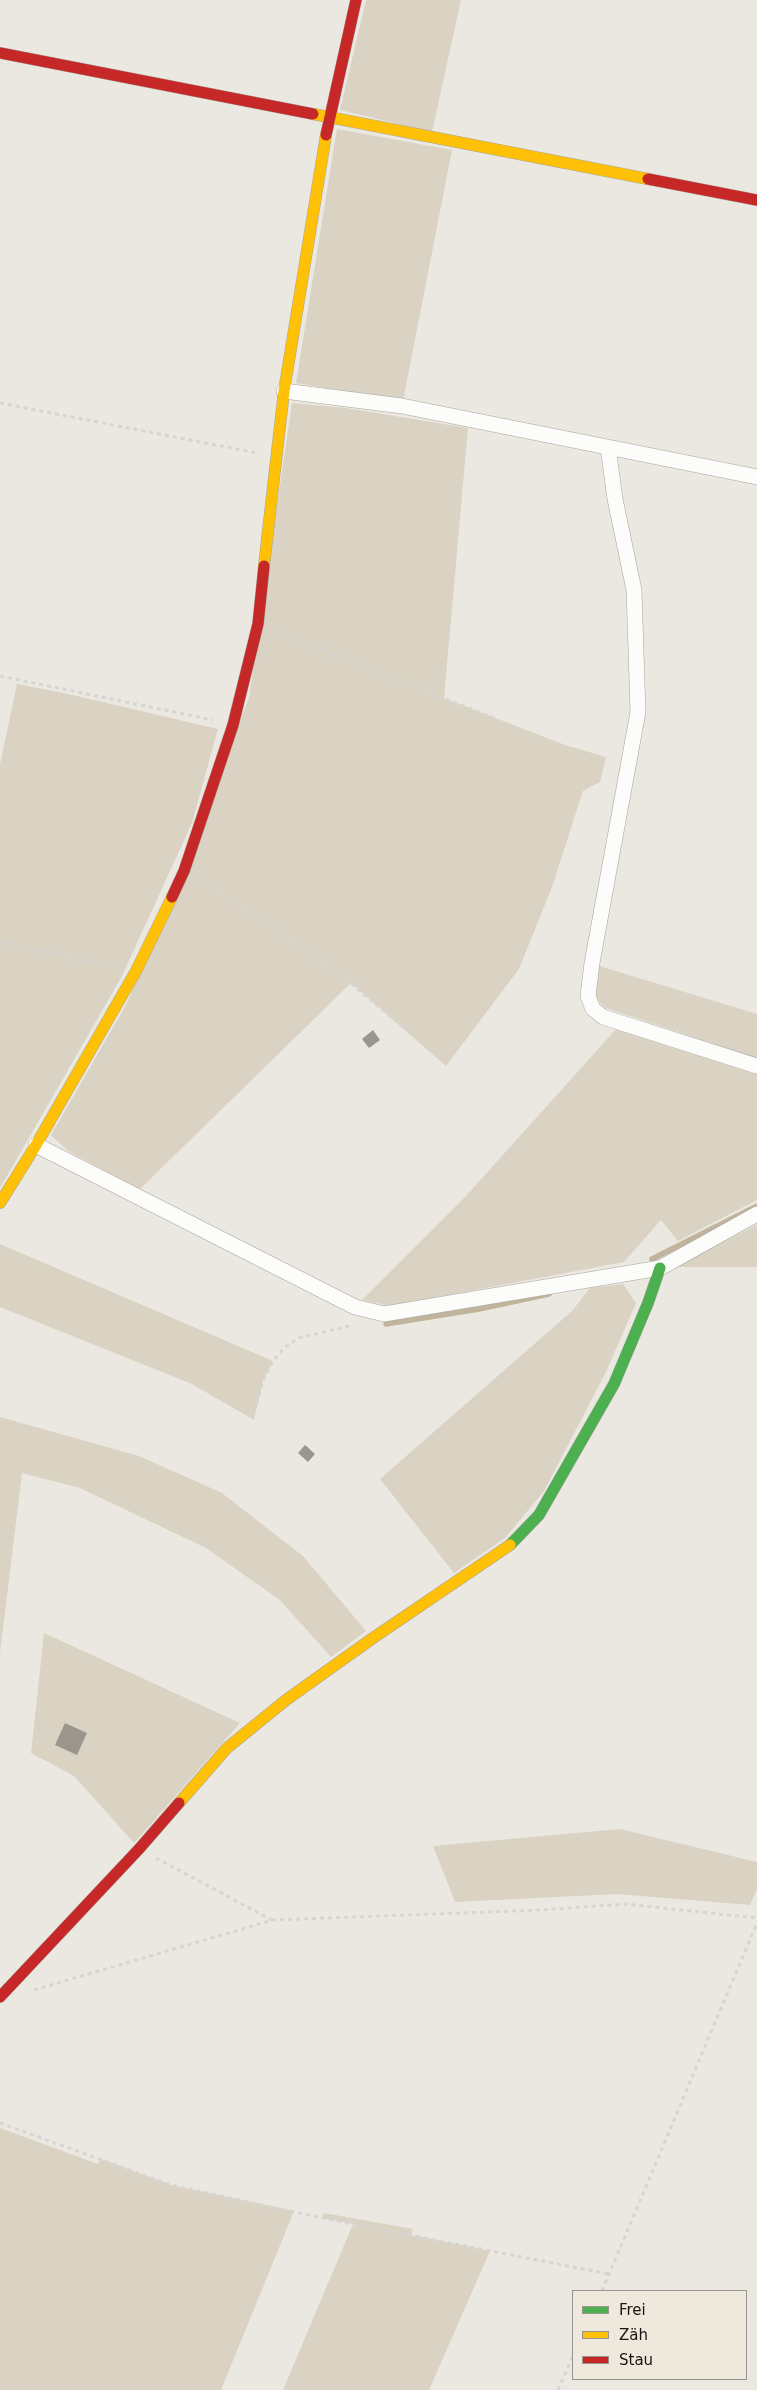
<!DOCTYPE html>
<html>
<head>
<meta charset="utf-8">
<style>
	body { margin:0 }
	#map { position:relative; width:757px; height:2390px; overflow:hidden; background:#ebe8e1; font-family:"DejaVu Sans",sans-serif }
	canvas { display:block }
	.legend { position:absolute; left:572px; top:2290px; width:175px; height:90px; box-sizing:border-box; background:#efe9dd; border:1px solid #99948b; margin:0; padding:6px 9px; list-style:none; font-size:15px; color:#171511 }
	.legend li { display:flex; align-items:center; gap:10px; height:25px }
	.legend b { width:25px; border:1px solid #99948b }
</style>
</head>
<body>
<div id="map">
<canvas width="757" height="2390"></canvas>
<ul class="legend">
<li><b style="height:6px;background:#4caf50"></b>Frei</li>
<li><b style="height:6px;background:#ffc107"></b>Zäh</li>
<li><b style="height:6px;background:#c62828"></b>Stau</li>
</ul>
</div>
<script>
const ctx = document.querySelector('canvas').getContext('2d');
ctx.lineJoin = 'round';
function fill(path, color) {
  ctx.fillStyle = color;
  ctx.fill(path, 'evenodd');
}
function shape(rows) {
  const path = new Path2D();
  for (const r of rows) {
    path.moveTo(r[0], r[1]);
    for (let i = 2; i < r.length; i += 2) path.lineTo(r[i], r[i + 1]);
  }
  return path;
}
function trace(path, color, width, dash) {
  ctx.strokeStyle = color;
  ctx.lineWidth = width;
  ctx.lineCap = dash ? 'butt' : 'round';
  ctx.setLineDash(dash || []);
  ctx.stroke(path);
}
const green = shape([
	[366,0,461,0,432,132,340,110],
	[337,129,452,150,403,401,296,383],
	[292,403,346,408,468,428,444,698,565,745,606,757,600,782,583,791,552,887,519,969,446,1066,351,983,140,1189,68,1151,51,1135,127,1003,249,698],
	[17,684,64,693,218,729,192,823,121,978,0,1188,0,764],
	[596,965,757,1014,757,1058,606,1008,594,997],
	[618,1027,757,1071,757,1200,678,1241,661,1220,624,1262,390,1306,362,1300,466,1196],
	[757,1225,757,1267,673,1267],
	[0,1244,273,1361,263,1380,254,1420,192,1384,0,1307],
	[623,1284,636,1303,606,1372,544,1491,505,1538,454,1573,380,1479,572,1311,590,1288],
	[0,1417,139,1456,222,1493,303,1556,366,1631,331,1657,280,1600,206,1548,80,1488,22,1473,0,1653],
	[44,1633,240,1723,134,1843,74,1776,31,1753],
	[620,1829,757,1862,757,1889,750,1905,617,1894,455,1902,433,1846],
	[0,2128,98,2164,101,2159,171,2185,294,2211,221,2390,0,2390],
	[324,2213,413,2229,411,2235,490,2251,429,2390,283,2390,353,2224,322,2218]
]);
const stream = shape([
	[652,1259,757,1206],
	[386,1324,479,1309,549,1294]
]);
const building = shape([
	[373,1030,380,1040,369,1048,362,1039],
	[305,1445,315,1454,308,1462,298,1453],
	[65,1723,87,1733,77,1755,55,1745]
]);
const path = shape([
	[0,403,257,453],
	[275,631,494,718],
	[0,676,213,720],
	[200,879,335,970,410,1033],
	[0,942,117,967],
	[257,1403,263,1380,273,1361,285,1347,299,1338,353,1325],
	[156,1858,272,1920],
	[34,1990,273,1920,541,1910,625,1904,757,1918],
	[0,2123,171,2185,322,2218,609,2274],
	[602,2291,757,1923],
	[558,2390,573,2356]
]);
const street = shape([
	[284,391,402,406,757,477],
	[608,447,615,499,634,590,638,712,592,963,588,996,593,1009,603,1017,757,1066],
	[36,1145,355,1307,384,1314,660,1268,757,1214]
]);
const fast = shape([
	[510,1545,539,1515,614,1384,648,1303,660,1268]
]);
const slow = shape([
	[313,114,648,179],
	[264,566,284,391,326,135],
	[0,1203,36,1145,136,971,172,897],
	[179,1803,227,1748,286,1700,373,1638,510,1545]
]);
const jam = shape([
	[0,53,313,114],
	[326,135,356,0],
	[648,179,757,200],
	[172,897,184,871,233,725,258,624,264,566],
	[0,1997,139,1849,179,1803]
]);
fill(green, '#dad3c3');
trace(stream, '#c0b59c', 5.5);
fill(building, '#9a968d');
trace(street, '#a6a49e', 16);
trace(fast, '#a6a49e', 12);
trace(slow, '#a6a49e', 12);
trace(jam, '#a6a49e', 12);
trace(path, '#d7d5d3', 3, [4, 4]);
trace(street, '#fcfcfa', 15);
trace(fast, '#4caf50', 11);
trace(slow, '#ffc107', 11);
trace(jam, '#c62828', 11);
</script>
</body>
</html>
